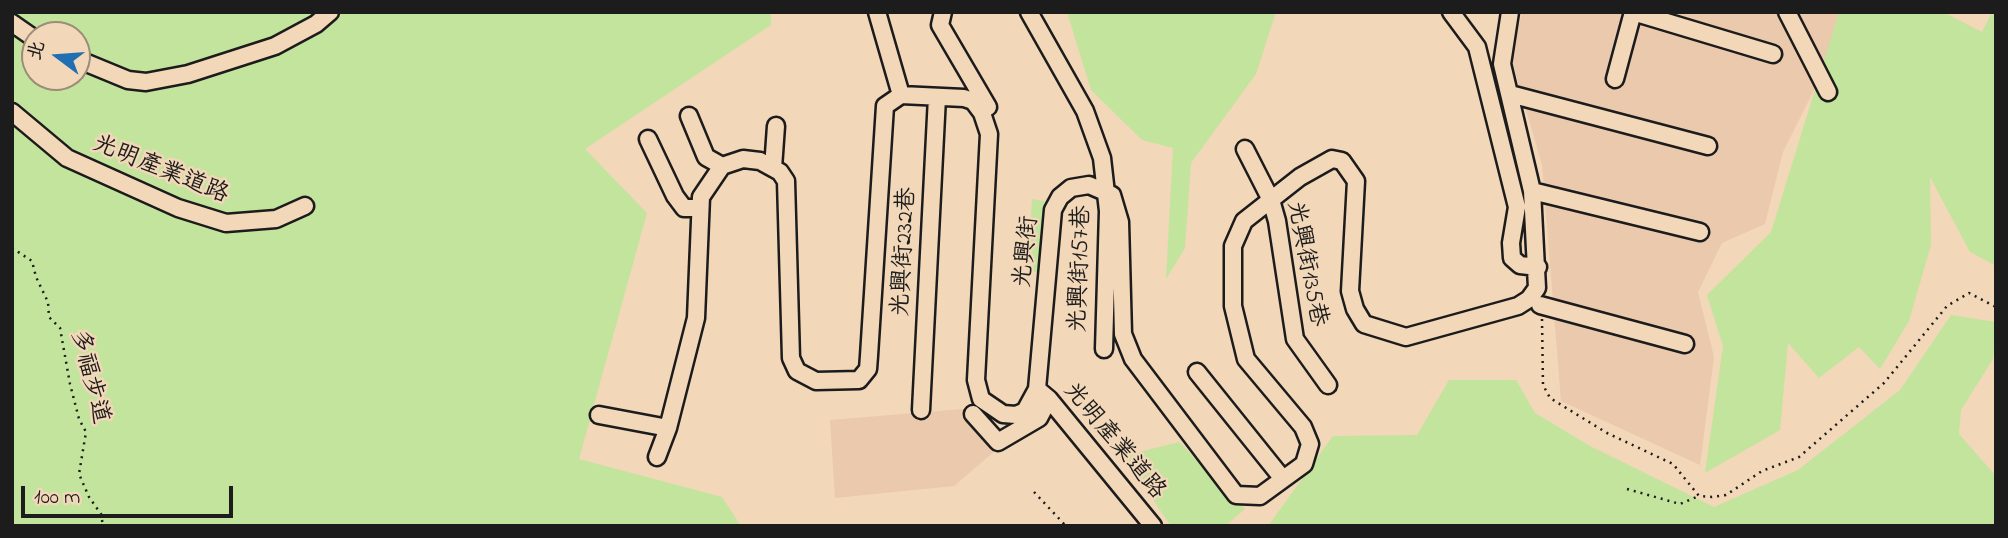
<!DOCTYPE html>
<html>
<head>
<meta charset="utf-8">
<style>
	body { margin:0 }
	#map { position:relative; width:2008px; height:538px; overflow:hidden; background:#f2d7b9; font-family:"Indie Flower","LXGW WenKai TC",sans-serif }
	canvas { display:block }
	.frame { position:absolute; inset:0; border:14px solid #1c1c1c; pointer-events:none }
	.north { position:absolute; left:21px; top:21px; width:70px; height:70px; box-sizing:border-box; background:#f2d7b9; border:2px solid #9c8c7a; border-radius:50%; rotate:286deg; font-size:19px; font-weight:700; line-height:28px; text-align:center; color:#1c1c1c }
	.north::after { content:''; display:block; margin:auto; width:24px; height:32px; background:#1f6fb2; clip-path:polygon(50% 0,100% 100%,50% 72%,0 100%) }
	.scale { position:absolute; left:21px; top:486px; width:212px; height:32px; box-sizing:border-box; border:4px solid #1c1c1c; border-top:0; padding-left:9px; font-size:21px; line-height:24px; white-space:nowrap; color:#1c1c1c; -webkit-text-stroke:5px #f2d7b9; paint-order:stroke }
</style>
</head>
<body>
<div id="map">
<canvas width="2008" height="538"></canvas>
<div class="frame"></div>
<div class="north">北</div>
<div class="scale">100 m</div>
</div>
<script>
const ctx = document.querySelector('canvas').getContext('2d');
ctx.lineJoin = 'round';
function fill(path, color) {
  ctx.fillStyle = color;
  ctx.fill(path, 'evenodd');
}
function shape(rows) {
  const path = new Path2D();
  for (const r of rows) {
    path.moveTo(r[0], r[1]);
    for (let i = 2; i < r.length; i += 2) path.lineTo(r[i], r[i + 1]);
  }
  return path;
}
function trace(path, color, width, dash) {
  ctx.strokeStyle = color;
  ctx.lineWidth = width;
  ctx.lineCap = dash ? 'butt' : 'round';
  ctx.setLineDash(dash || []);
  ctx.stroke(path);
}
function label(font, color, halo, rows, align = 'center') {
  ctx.font = font + ' "Indie Flower","LXGW WenKai TC",sans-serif';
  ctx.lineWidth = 5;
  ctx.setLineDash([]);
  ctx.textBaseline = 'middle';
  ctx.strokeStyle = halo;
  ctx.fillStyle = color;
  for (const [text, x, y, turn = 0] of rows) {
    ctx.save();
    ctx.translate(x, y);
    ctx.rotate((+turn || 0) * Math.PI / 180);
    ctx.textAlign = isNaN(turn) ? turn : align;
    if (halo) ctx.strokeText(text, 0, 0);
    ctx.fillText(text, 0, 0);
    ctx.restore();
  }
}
const built = shape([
	[1522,12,1853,12,1783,152,1765,224,1722,243,1698,292,1714,357,1700,465,1561,401,1542,165,1511,58],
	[962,409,996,450,954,486,835,498,830,420]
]);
const green = shape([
	[12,12,771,12,771,25,585,149,647,213,579,459,722,497,741,526,12,526],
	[35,35,77,35,77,77,35,77],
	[1067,12,1276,12,1256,74,1191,163,1185,248,1166,279,1173,148,1142,140,1091,90],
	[1839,12,1943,12,1982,32,1992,12,1996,12,1996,266,1970,252,1930,177,1931,245,1909,321,1880,369,1859,347,1819,378,1788,343,1780,430,1705,473,1723,346,1707,295,1771,232],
	[1032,199,1049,202,1046,273,1027,271],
	[1951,315,1996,322,1993,359,1961,410,1959,434,1996,476,1996,526,1268,526,1333,436,1417,435,1449,380,1516,380,1535,413,1590,446,1714,507,1798,470,1900,390],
	[1179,442,1245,509,1225,526,1171,526,1123,456]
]);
const path = shape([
	[12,248,32,261,36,277,48,302,49,317,60,328,70,384,79,419,86,432,79,474,89,497,101,514,103,526],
	[1542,319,1543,385,1550,398,1607,433,1673,464,1699,496,1712,497,1726,495,1762,471,1799,457,1884,383,1947,306,1969,293,1996,307],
	[1627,489,1680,504,1699,496],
	[1034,492,1066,526]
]);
const minor = shape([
	[877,12,901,95],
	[943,12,940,25,988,107],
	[1029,12,1085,111,1102,158,1108,211,1104,349],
	[1451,12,1477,47,1517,207,1511,243,1512,258,1520,265,1538,267],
	[1633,12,1773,54],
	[1787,12,1828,92],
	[12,23,35,39],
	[77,59,128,80,146,82,188,74,275,46,316,24,330,12],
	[1615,79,1633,12],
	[1510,94,1708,146],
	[12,112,67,158,178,208,226,223,276,219,305,206],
	[689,116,706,157,722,166],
	[648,139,675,196,684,208,700,208],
	[1245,149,1271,200,1277,221,1295,339,1328,385],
	[773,168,776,126],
	[1532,191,1700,232],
	[1540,305,1685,344],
	[1197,372,1283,479],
	[1037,389,1049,399,1153,526],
	[921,410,937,97],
	[973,414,998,442,1039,418,1049,399],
	[599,415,668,428],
	[657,457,668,428,696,318,701,197,722,166,743,159,760,161,780,172,786,181,791,358,797,371,816,381,859,380,868,369,869,356,885,106,901,95,964,98,973,101,982,113,989,134,976,380,981,399,1003,414,1016,415,1025,411,1037,389,1053,210,1060,197,1071,188,1089,185,1112,195,1120,222,1123,334,1133,359,1236,495,1260,496,1304,464,1310,444,1303,427,1246,359,1233,306,1233,246,1244,221,1300,177,1332,159,1342,161,1356,181,1350,291,1355,309,1364,324,1406,337,1518,306,1529,299,1537,288,1532,191,1502,64,1510,12]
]);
const streetNames = [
	["光明產業道路",160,171,22],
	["光興街232巷",906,252,-87],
	["光興街",1028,252,-84],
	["光興街135巷",1305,264,79],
	["光興街157巷",1082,269,-88],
	["多福步道",88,377,76],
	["光明產業道路",1113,442,50]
];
fill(built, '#ebc9ad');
fill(green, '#c3e49c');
trace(minor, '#1c1c1c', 21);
trace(path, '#1c1c1c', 2.5, [2, 5]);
trace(minor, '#f2d7b9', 16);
label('24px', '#1c1c1c', '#f2d7b9', streetNames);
</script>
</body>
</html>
